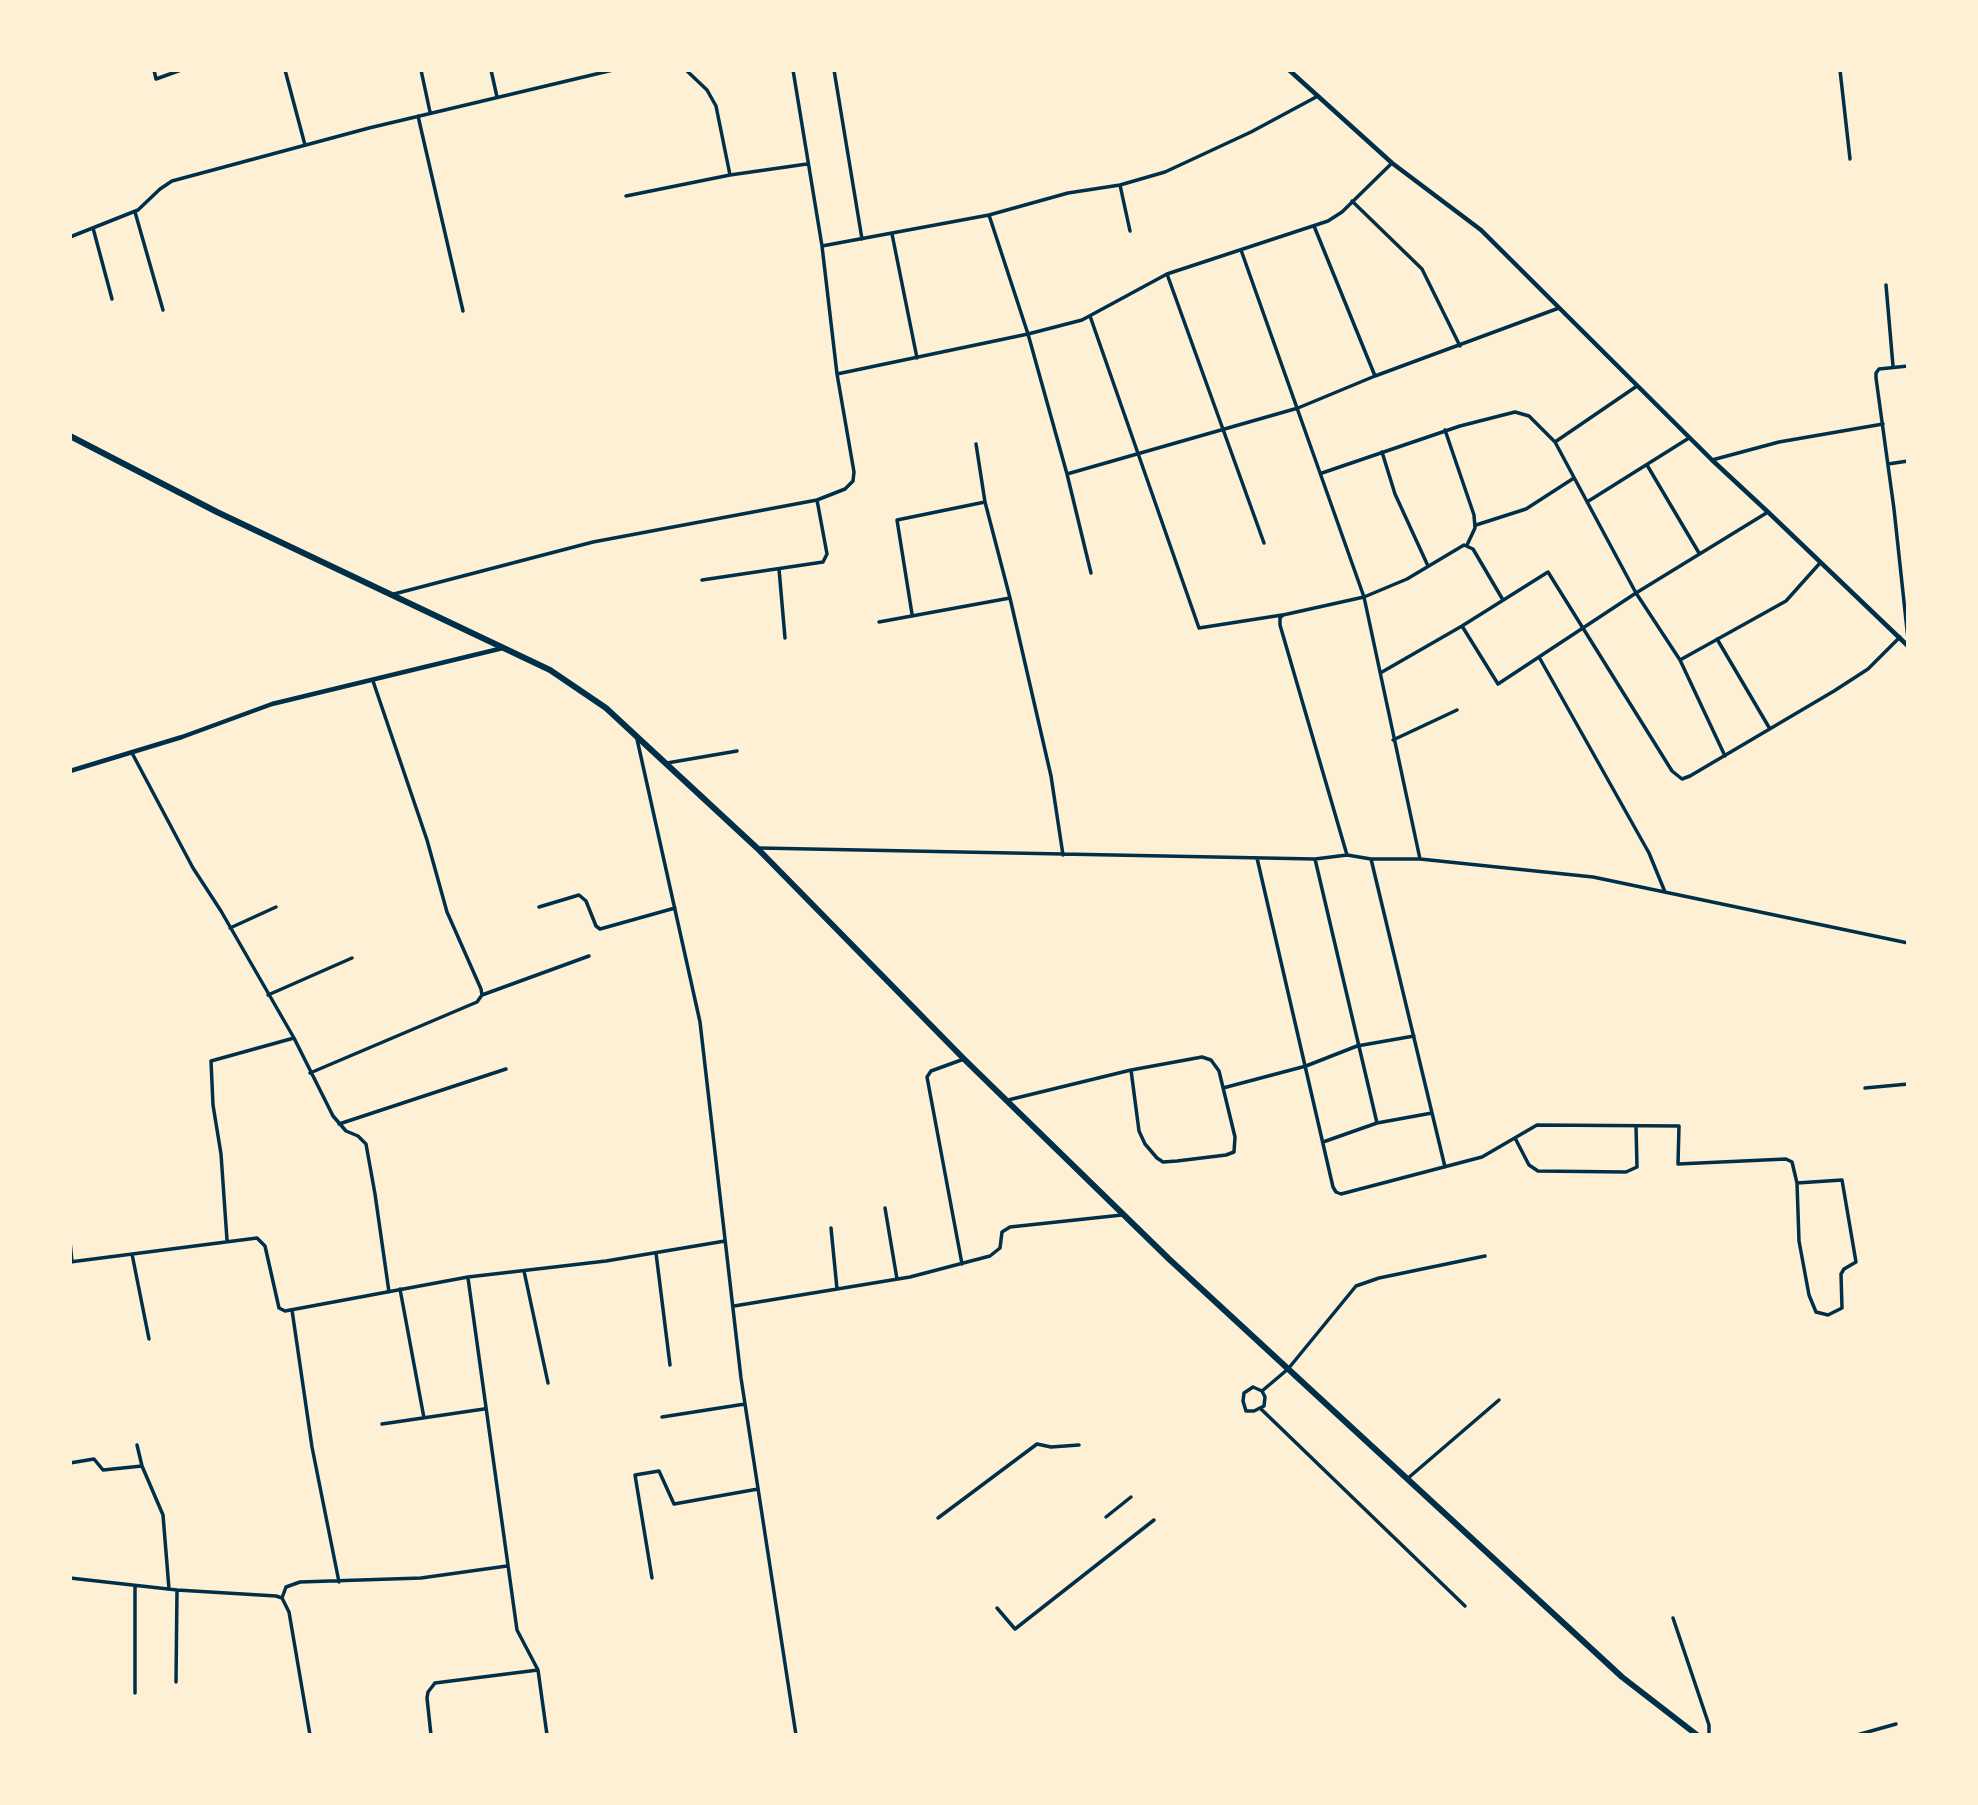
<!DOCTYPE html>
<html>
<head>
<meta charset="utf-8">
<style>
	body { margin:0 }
	#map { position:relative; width:1978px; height:1805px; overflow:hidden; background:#fdf0d5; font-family:Mulish,sans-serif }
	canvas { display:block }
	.frame { position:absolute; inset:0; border:72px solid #fdf0d5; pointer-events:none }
</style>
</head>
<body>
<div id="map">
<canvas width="1978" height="1805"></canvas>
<div class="frame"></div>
</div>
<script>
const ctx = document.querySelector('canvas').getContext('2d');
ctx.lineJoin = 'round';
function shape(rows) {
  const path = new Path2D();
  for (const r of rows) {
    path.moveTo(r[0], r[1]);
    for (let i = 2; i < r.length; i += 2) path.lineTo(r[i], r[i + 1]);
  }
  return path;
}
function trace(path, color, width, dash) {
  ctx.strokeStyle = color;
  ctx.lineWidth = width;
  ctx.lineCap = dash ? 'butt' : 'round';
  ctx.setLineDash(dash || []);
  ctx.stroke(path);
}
const minor = shape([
	[154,70,156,79,181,70],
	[285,70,305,145],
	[421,70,430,112],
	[491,70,497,97],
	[686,70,707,90,716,106,730,175],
	[793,70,822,246,837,374],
	[834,70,862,239],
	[1840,70,1850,159],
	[1907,70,1908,70],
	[418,116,463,311],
	[1120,185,1130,231],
	[626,196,730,175,807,164],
	[1352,201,1422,269,1460,346],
	[135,212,163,310],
	[989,215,1028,334,1067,474,1091,573],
	[1314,226,1375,376],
	[93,228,112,299],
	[892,234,917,358],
	[70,237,138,210,160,189,172,181,369,128,613,70],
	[822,246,989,215,1068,193,1120,185,1165,172,1251,132,1318,96],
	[1241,250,1364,597,1420,859],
	[1167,274,1264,543],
	[1886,285,1893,366],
	[1090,316,1199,628,1282,615],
	[1908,366,1879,369,1876,373,1876,378,1894,509,1908,639],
	[1445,430,1474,515,1475,528,1467,545],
	[1555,442,1637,386],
	[976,444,985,502,1010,598,1051,776,1063,855],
	[1382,452,1395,494,1428,566],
	[1712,460,1779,442,1883,424],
	[1888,464,1908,461],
	[1647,465,1699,553],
	[1322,473,1460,426,1515,412,1529,416,1555,442,1636,593,1680,660,1786,601,1820,563],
	[1067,474,1298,408,1375,376,1559,308],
	[1587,502,1689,438],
	[1476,525,1526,509,1574,478],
	[779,569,785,638],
	[702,580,823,562,827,554,817,500],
	[394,594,593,542,817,500,845,489,853,481,854,472,837,374,1028,334,1082,320,1167,274,1328,221,1342,212,1392,163],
	[912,614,897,520,985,502],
	[879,622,1010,598],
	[1462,626,1498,684,1636,593,1768,512],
	[1717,639,1770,729],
	[1539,657,1649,853,1665,892],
	[1680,660,1725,756],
	[1382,672,1462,626,1548,572,1672,771,1682,779,1690,776,1834,691,1868,669,1900,637],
	[637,739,700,1022,741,1378,796,1735],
	[1393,740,1457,710],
	[132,753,193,868,221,911,294,1038,333,1116,346,1131,358,1136,366,1144,375,1194,389,1292],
	[667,763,737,751],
	[759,848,1315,859,1347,855,1371,859,1420,859,1593,877,1908,943],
	[1347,855,1280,625,1280,618,1283,615,1364,597,1407,579,1464,545,1473,549,1503,600],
	[1257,858,1333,1187,1336,1192,1341,1194,1482,1157,1537,1125,1679,1126,1678,1164,1786,1159,1792,1162,1797,1183,1842,1180,1856,1262,1844,1269,1841,1274,1842,1308,1828,1315,1816,1312,1809,1295,1799,1241,1797,1183],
	[1315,859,1377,1123],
	[1371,859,1445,1167],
	[539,907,579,895,586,901,596,926,600,929,675,908],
	[230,928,276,907],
	[268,995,352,958],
	[482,995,589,956],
	[310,1073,477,1002,482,995,481,989,447,912,427,840,373,681],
	[1223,1088,1306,1066,1357,1046,1414,1036],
	[1865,1088,1908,1084],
	[1008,1100,1131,1070,1202,1057,1211,1060,1219,1071,1235,1137,1234,1152,1226,1155,1177,1161,1163,1162,1157,1158,1145,1144,1139,1131,1131,1070],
	[339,1124,506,1069],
	[1515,1138,1529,1165,1538,1171,1626,1172,1637,1167,1636,1126],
	[1323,1142,1377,1123,1432,1113],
	[885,1208,897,1279],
	[831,1228,837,1289],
	[227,1240,221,1154,213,1105,211,1061,294,1038],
	[70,1241,72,1262],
	[656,1253,670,1365],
	[132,1254,149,1339],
	[70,1262,257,1238,265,1246,279,1308,285,1311,468,1277,606,1261,725,1241],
	[962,1264,927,1077,931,1071,964,1059],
	[524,1271,548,1383],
	[468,1278,517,1630,538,1670,547,1735],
	[400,1289,424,1418],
	[734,1306,910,1277,990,1256,1000,1248,1002,1232,1010,1227,1122,1215],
	[292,1310,312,1447,339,1582],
	[1253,1387,1262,1391,1265,1397,1264,1406,1254,1411,1246,1411,1243,1401,1244,1393,1253,1387],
	[1262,1391,1288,1369,1356,1286,1379,1278,1485,1256],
	[1261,1409,1465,1606],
	[662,1417,745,1404],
	[382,1424,484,1409],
	[137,1445,142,1466,163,1515,169,1589],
	[70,1463,94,1459,103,1470,142,1466],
	[1407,1479,1499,1400],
	[1106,1517,1131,1497],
	[938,1518,1037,1444,1051,1447,1079,1445],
	[70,1578,177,1590,276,1596,282,1598,289,1612,310,1735],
	[652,1578,635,1475,659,1471,674,1504,758,1489],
	[282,1598,286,1587,300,1582,421,1578,507,1566],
	[997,1608,1015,1629,1154,1520],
	[1673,1618,1709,1725,1709,1735],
	[176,1682,177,1590],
	[135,1693,135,1586],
	[431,1735,427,1698,428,1692,435,1683,538,1670],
	[1857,1735,1896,1724]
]);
const tertiary = shape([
	[1289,70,1392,163,1481,230,1712,460,1768,512,1908,646],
	[70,771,182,737,272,704,503,648]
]);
const primary = shape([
	[70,436,217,512,550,670,606,708,757,848,964,1059,1169,1259,1622,1677,1697,1735]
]);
trace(minor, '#003049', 3.5);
trace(tertiary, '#003049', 4.5);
trace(primary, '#003049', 6);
</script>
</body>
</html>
